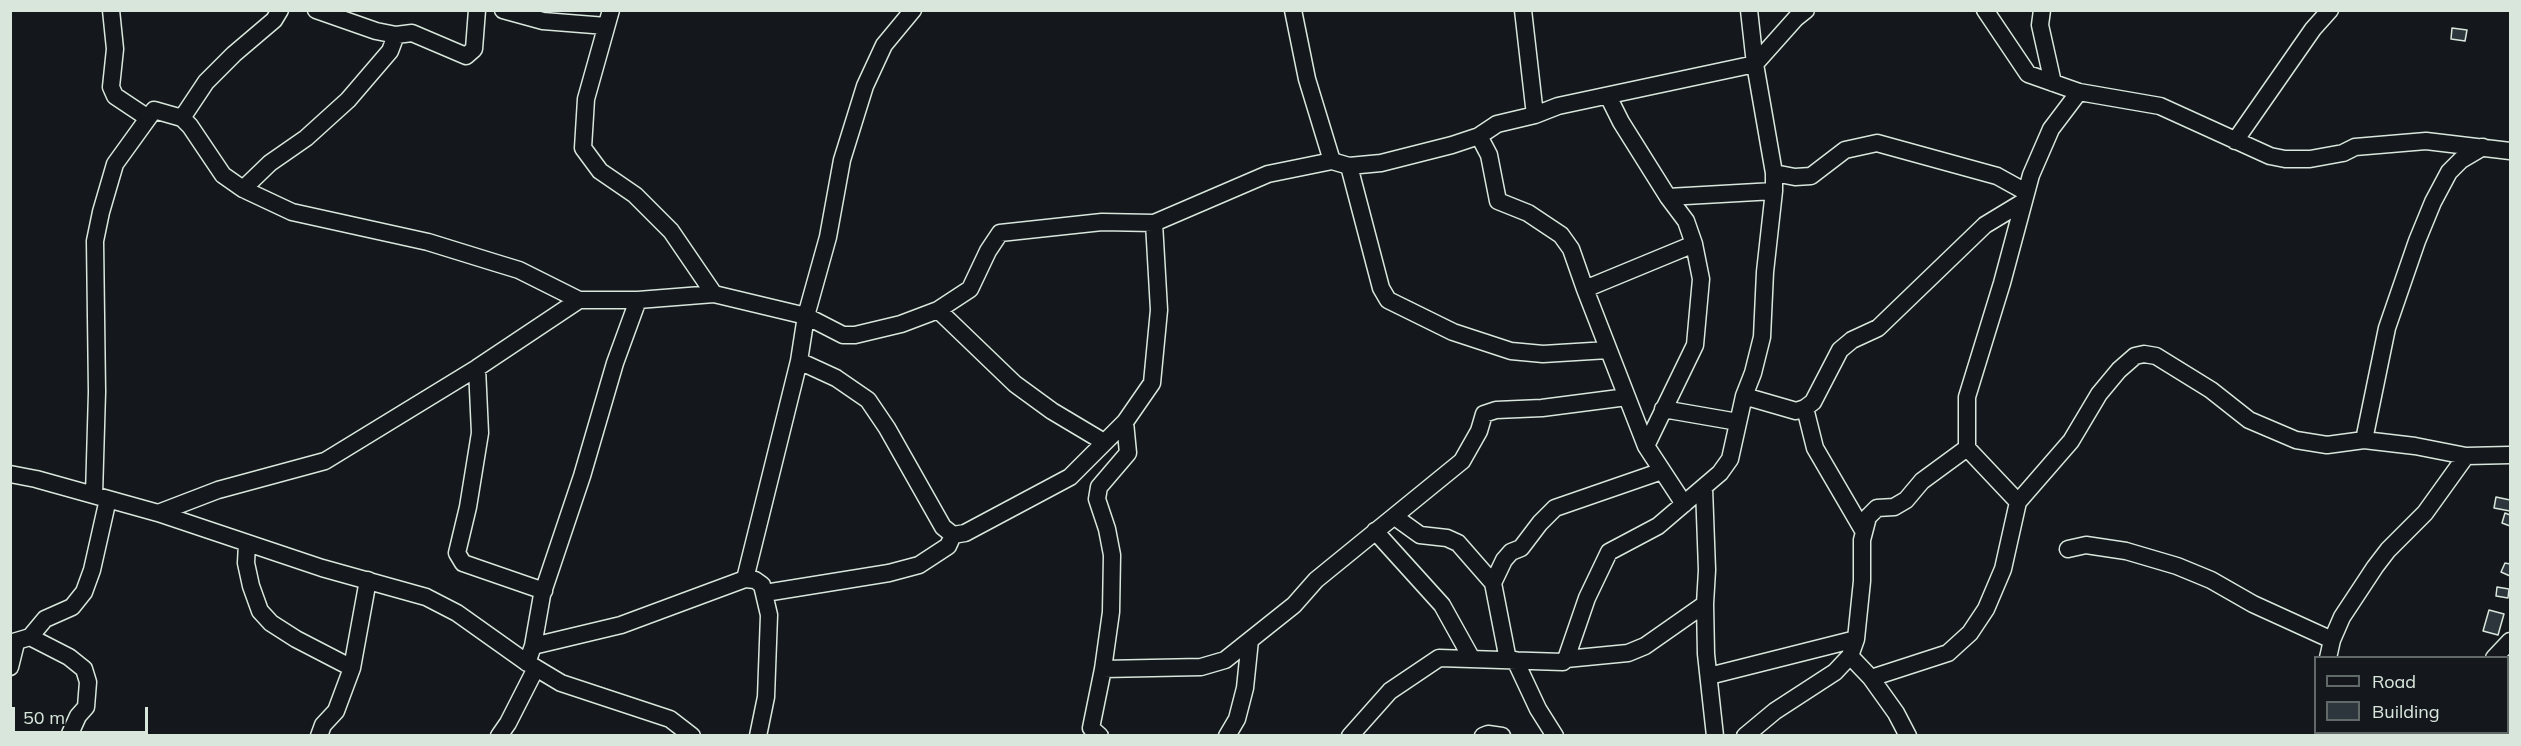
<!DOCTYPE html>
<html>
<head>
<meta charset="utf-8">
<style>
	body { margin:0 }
	#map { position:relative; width:2521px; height:746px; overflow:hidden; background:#14181c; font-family:Mulish,sans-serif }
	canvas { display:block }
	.frame { position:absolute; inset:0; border:12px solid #d8e6dc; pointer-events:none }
	.legend { position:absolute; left:2314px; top:656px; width:195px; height:78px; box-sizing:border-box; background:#14181c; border:2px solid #626a69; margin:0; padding:8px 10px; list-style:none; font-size:18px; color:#d8e6dc }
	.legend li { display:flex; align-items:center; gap:12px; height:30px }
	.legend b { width:30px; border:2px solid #626a69 }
	.scale { position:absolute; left:12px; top:707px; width:136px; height:27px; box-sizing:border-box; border:3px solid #d8e6dc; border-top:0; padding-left:8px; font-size:18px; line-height:21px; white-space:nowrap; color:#d8e6dc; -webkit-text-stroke:4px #14181c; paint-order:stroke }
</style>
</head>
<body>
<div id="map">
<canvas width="2521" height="746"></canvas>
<div class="frame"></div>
<ul class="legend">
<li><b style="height:8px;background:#14181c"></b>Road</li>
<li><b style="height:16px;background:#2c363c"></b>Building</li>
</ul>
<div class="scale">50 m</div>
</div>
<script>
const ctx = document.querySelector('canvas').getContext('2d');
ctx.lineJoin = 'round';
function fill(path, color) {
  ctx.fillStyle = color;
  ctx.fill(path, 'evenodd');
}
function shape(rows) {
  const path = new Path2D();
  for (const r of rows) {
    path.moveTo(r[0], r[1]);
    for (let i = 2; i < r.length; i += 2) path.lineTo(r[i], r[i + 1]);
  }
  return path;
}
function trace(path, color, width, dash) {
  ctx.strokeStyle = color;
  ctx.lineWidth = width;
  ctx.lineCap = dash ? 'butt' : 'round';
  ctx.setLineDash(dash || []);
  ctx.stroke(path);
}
const building = shape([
	[2452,28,2467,30,2465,41,2451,39,2452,28],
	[2496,497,2510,500,2510,511,2494,508,2496,497],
	[2505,513,2510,515,2510,526,2502,523,2505,513],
	[2505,563,2510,564,2510,576,2501,572,2505,563],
	[2497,587,2509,589,2508,598,2496,596,2497,587],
	[2489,610,2504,614,2498,635,2483,631,2489,610]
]);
const street = shape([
	[111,10,115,49,111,87,115,96,148,118],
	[316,10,376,31,396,35,412,33,466,56,474,49,477,10],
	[503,10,543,21,606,26],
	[611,10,586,99,583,148,600,171,635,195,671,231,714,294],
	[1293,10,1307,79,1332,161],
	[1523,10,1535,115],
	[1985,10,2028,74,2079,92,2160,106,2270,156,2285,159,2310,159,2343,153,2355,147,2426,141,2510,151],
	[2042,10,2040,25,2053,83],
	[2079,92,2051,129,2031,175,2002,283,1967,397,1967,448,2018,502,2071,441,2099,394,2119,370,2135,356,2144,354,2156,356,2211,390,2249,420,2296,440,2327,445,2364,440,2415,446,2466,456],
	[1608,96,1621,122,1668,197,1686,221,1694,244,1701,279,1695,345,1646,446],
	[182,118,206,82,234,54,274,20,280,10],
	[1479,136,1489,155,1498,201,1528,213,1561,235,1571,249,1585,289,1646,446,1684,504],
	[2235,141,2313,29,2330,10],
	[1349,166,1381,288,1388,300,1453,332,1511,351,1543,354,1608,350],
	[1774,173,1795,177,1811,176,1845,150,1877,143,1997,176,2026,192],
	[243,189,270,163,306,138,348,100,390,51,396,35],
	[1668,197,1774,191],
	[1585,289,1694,244],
	[938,310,1015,384,1052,411,1104,442],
	[799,361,836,378,868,400,887,428,943,527,953,535,965,533,1070,477,1125,422,1152,383,1159,310,1154,223],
	[477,368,480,433,468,507,457,553,463,563,544,591],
	[1744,396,1796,411,1805,408,1813,402,1840,350,1852,340,1878,328,1985,225,2023,202],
	[1805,408,1815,448,1864,532],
	[1663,409,1738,422],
	[2364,440,2387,328,2417,241,2433,202,2449,172,2461,160,2483,147],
	[10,474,36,479,158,513,322,568,426,597,457,613,526,662,561,683,670,719,692,736],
	[1704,488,1707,570,1705,604,1706,654,1715,736],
	[94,495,97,392,95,241,101,212,115,164,154,110,182,118,190,126,223,175,243,189,292,212,428,242,496,263,519,270,579,300],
	[158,513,218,490,325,461,477,368,579,300,638,300,714,294,806,316,843,335,855,335,901,324,938,310,970,289,988,251,1000,233,1102,222,1154,223,1268,174,1332,161,1349,166,1381,163,1452,145,1479,136,1497,124,1535,115,1558,106,1755,64,1796,18,1806,10],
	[1395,517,1420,535,1447,538,1458,543,1493,583,1508,660],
	[1375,531,1442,605,1472,659],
	[247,543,246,563,251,586,260,611,271,623,296,639,352,668],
	[2068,549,2086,545,2126,551,2177,566,2211,580,2253,604,2332,640],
	[1493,583,1504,560,1511,552,1521,548,1540,523,1555,508,1662,471],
	[765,593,889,573,919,565,948,546,953,535],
	[30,637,69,657,84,669,88,682,86,707,78,716,69,736],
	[10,643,30,637,45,619,72,607,84,592,92,570,108,499],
	[533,646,621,625,745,579],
	[1850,656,1871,678,1896,713,1908,736],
	[2328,658,2332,640,2342,617,2375,567,2388,550,2425,513,2466,456,2510,455],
	[2494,658,2510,641],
	[1566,659,1628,653,1645,646,1705,604],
	[1515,660,1538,709,1555,736],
	[527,663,533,646,542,595,582,476,615,363,638,300],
	[10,667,16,643],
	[1103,669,1201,667,1225,660,1294,605,1316,580,1462,461,1479,431,1484,414,1496,410,1542,408,1627,397],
	[1709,676,1856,639],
	[1871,678,1948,653,1970,633,1986,609,2003,569,2018,502],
	[2324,732,2325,736],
	[319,736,323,725,336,711,352,668,368,580],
	[499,736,508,723,536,668],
	[758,736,766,697,769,615,762,585,755,580,745,579,799,361,806,316,828,237,842,160,865,86,884,45,913,10],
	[1100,736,1091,728,1103,669,1111,612,1112,555,1107,529,1097,499,1099,487,1128,453,1125,422],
	[1227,736,1237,719,1245,688,1250,640],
	[1350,736,1390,691,1439,658,1563,662,1566,659,1587,598,1609,552,1658,526,1720,473,1730,459,1744,396,1753,373,1762,337,1765,272,1774,191,1774,173,1755,64,1749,10],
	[1483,736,1488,734,1502,736],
	[1745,736,1775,711,1835,672,1850,656,1856,639,1862,581,1862,540,1868,517,1877,508,1894,507,1906,500,1922,481,1967,448],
	[2415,736,2418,732]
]);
fill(building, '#2c363c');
trace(building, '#d8e6dc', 1.5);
trace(street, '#d8e6dc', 19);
trace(street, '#14181c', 16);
</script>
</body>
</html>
